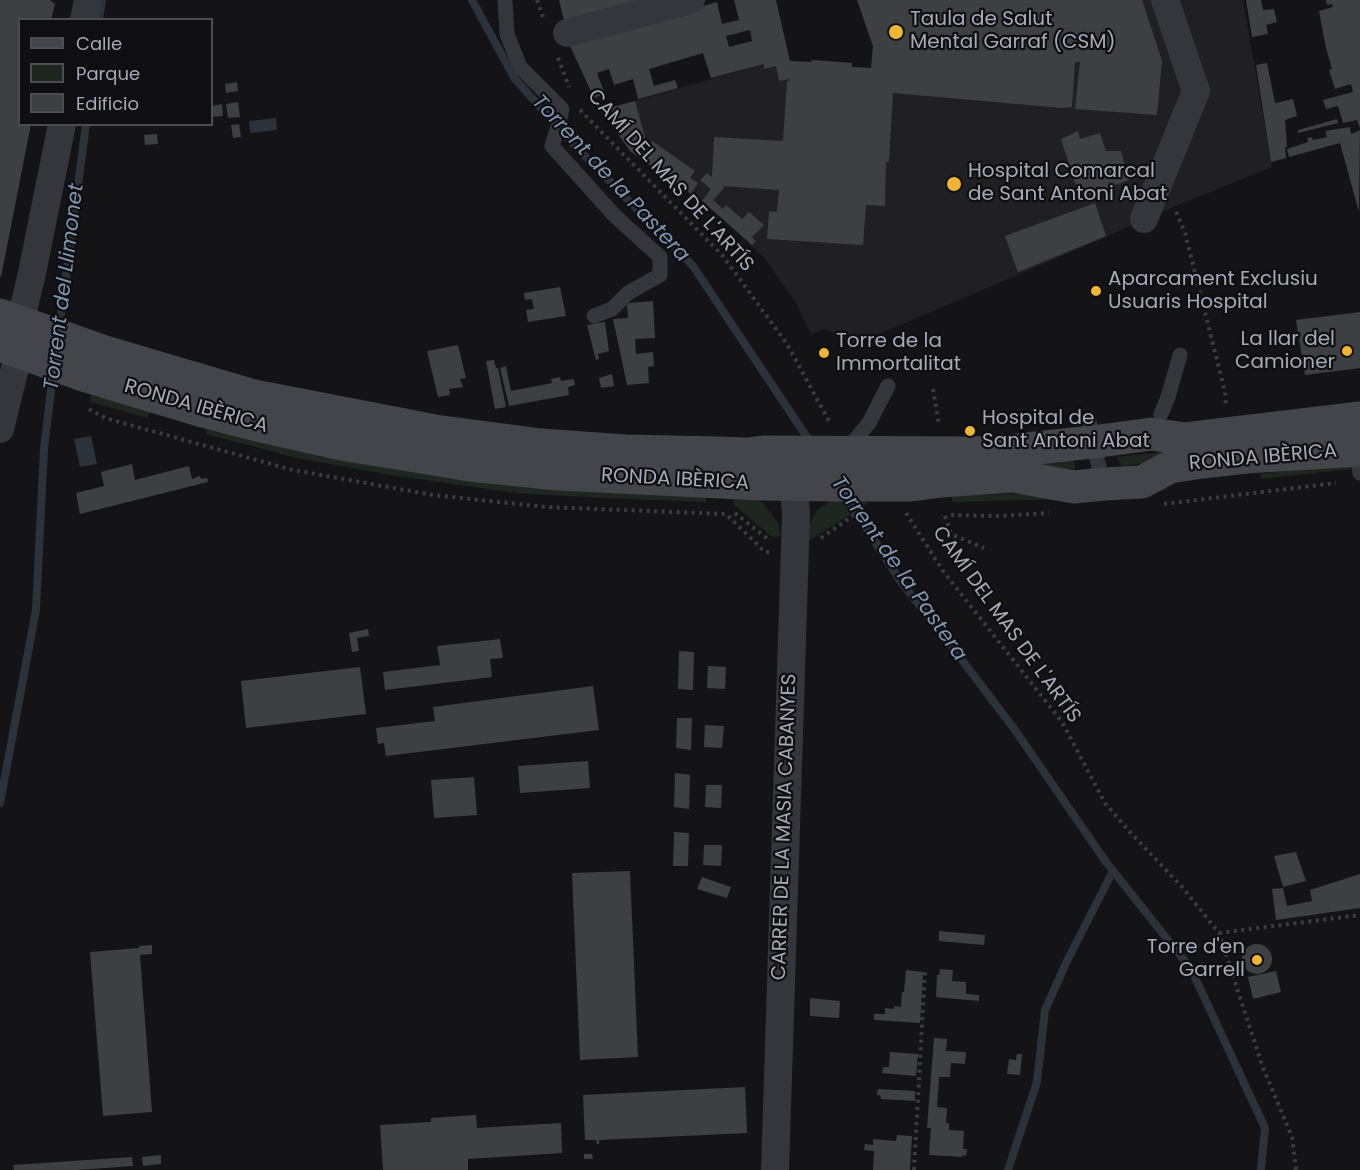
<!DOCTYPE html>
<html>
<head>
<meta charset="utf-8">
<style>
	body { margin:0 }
	#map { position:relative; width:1360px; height:1170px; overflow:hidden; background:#141416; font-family:Poppins,sans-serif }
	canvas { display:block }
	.legend { position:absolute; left:18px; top:18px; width:195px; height:108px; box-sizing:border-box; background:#0f0f11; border:2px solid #4b4d53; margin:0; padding:8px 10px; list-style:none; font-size:18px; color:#a6aab6 }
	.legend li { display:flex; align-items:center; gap:12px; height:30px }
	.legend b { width:30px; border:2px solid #4b4d53 }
</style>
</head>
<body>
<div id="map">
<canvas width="1360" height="1170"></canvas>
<ul class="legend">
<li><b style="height:8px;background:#43454b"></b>Calle</li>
<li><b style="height:16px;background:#1e2620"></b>Parque</li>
<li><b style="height:16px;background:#3e3f43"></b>Edificio</li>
</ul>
</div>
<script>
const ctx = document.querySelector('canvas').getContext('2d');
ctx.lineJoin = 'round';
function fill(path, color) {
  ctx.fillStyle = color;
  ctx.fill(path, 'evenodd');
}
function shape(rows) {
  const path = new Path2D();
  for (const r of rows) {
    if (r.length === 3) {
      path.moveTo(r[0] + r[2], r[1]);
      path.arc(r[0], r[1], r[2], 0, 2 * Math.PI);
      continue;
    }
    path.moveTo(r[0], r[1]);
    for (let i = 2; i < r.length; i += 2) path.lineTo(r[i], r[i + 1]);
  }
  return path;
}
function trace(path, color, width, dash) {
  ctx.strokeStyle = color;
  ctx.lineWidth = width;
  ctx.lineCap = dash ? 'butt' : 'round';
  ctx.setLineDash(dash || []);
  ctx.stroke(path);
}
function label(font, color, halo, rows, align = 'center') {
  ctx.font = font + ' Poppins,sans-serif';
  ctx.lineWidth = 4.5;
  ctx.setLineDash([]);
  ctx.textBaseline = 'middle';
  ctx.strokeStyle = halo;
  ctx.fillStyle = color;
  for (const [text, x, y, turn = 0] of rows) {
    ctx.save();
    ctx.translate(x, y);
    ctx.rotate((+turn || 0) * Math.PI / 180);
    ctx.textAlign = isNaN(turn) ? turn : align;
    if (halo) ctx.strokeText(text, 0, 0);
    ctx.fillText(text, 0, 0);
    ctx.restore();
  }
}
const built = shape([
	[857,0,1243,0,1272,167,1144,219,1104,238,856,344,825,329,811,334,797,305,767,261,714,208,633,154,629,147,620,105,764,64,765,69,790,61,811,62,812,60,852,63,852,67,871,68,873,46]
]);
const green = shape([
	[92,393,150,410,148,418,90,402],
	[207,426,706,494,706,502,603,498,516,493,391,475,297,458,206,434],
	[1222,446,1223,454,1122,466,1117,457],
	[1073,460,1076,469,1015,471,1013,464],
	[1351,464,1352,469,1261,479,1260,474],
	[1166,485,1167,490,1096,498,952,502,952,495,1097,493],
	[732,494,751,495,764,504,778,523,781,536,772,537,734,505],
	[833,499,866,499,867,504,808,541,807,528,817,510]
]);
const water = shape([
	[276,118,277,130,250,133,249,121],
	[91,436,97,464,80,467,74,439]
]);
const stream = shape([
	[472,0,515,79,575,146,693,266,810,442],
	[99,20,102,0],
	[59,329,86,124],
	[845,495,901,582,946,639,1015,730,1106,862,1191,969,1265,1128,1261,1170],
	[0,803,36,610,44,449,53,373],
	[1008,1170,1037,1082,1045,1010,1067,961,1113,871]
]);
const building = shape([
	[0,0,50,0,55,4,51,20,20,20,20,124,31,124,1,277,0,277],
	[559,0,645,0,565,25],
	[734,0,776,0,790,61,811,62,812,60,852,63,852,67,871,68,873,46,857,0,1142,0,1162,61,1157,115,1075,109,1080,62,1075,62,1072,107,1062,108,893,93,889,162,886,162,885,206,866,205,863,245,767,239,769,211,777,212,779,190,723,186,724,188,713,200,723,209,726,205,742,219,749,212,764,225,752,237,756,241,752,245,702,201,711,189,700,180,707,173,712,177,714,137,783,141,787,81,790,81,790,79,779,81,776,66,764,69,764,64,711,78,703,53,649,69,654,86,675,80,678,88,638,99,633,79,614,85,609,69,597,73,605,94,594,98,570,46,717,2,722,24,739,20],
	[750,30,752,41,729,47,726,36],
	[1246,0,1261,0,1263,10,1274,9,1277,22,1266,25,1268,34,1252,37],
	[1326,0,1360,0,1360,128,1357,120,1343,123,1338,106,1326,109,1323,100,1353,92,1351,84,1335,89,1329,70,1332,69,1326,48,1319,11,1333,7,1332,4,1327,5],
	[1267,63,1275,103,1293,99,1297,116,1285,120,1287,147,1285,147,1286,158,1271,162,1256,65],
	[237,82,238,91,226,93,225,84],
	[635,101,648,148,652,141,695,171,690,178,698,183,691,194,630,151,610,123,614,119,609,108],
	[238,102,240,117,228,118,226,104],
	[222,104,223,116,213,117,212,106],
	[1337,119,1338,123,1298,133,1298,130],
	[239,124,241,137,233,138,231,125],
	[1350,127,1351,134,1360,130,1359,212,1340,143,1289,157,1287,149,1308,142,1307,138,1312,137,1313,140,1327,137,1325,131],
	[1078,131,1080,139,1100,133,1106,151,1121,151,1129,180,1080,198,1061,139],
	[157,134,158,144,145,145,144,135],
	[1095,203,1106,236,1018,272,1005,236],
	[560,287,566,316,528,322,526,310,534,309,532,299,525,300,524,293],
	[653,301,655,338,635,339,636,354,653,352,654,366,648,367,649,383,627,385,613,319,628,318,627,305,629,303],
	[1360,312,1360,368,1305,375,1296,320],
	[605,322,609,351,598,354,599,359,596,360,587,325],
	[458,345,466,378,460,379,463,387,449,389,450,395,438,397,427,351],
	[494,360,496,368,498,368,506,407,495,409,486,361],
	[506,366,511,391,552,383,551,379,560,377,561,381,574,379,575,385,568,387,569,395,509,406,500,368],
	[612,374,614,386,601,388,599,378],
	[132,464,135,480,189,466,192,479,200,476,201,479,207,478,208,482,80,514,76,493,104,486,101,472],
	[368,629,369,636,357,638,359,651,352,652,349,633],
	[500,639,503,658,490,659,492,677,385,690,383,672,440,665,437,646],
	[679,651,694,652,693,690,678,689],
	[708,666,726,667,725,689,707,688],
	[360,667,366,714,246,728,241,681],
	[593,686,599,730,386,756,384,743,378,744,376,728,435,721,433,707],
	[677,718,692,718,691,750,676,748],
	[705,725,724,726,722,748,704,747],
	[588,761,590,788,520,793,518,766],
	[675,773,690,775,689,809,674,807],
	[474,777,477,815,434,818,431,780],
	[706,785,722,785,721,808,705,807],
	[674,832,689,833,688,866,673,866],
	[704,845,722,845,721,866,703,865],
	[1296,852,1306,881,1283,887,1274,856],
	[630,871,638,1057,580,1060,572,873],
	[1360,874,1360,908,1276,920,1272,889,1283,888,1287,906,1312,901,1310,890],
	[702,877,731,887,727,898,697,889],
	[939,931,985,935,984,945,939,941],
	[1257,959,15],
	[152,945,152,954,140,955,152,1112,103,1116,90,952,139,948,139,946],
	[940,969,953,970,952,981,966,982,966,994,979,995,979,1001,936,997,937,975,939,975],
	[906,970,923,972,920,1023,874,1020,874,1014,885,1014,885,1008,894,1009,894,1006,901,1007,902,992,904,992],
	[1276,971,1281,992,1253,999,1248,977],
	[810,998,840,1001,839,1018,810,1016],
	[934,1038,947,1039,946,1051,966,1052,965,1064,951,1063,950,1077,939,1077,937,1107,947,1108,946,1123,949,1123,949,1130,964,1131,963,1149,967,1149,966,1156,962,1155,962,1157,929,1155,931,1128,927,1128],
	[890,1052,918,1054,916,1076,882,1073,883,1067,889,1067],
	[1017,1054,1022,1054,1020,1075,1007,1074,1009,1059,1016,1060],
	[745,1087,747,1133,599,1140,599,1144,597,1144,596,1140,585,1140,583,1095],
	[878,1089,915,1091,915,1101,881,1099,880,1095,877,1095],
	[476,1115,477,1128,561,1123,562,1153,468,1159,468,1170,383,1170,380,1125,431,1122,431,1118],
	[897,1135,912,1136,910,1170,873,1170,874,1151,864,1150,865,1144,873,1145,873,1139,896,1141],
	[584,1154,592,1154,593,1159,584,1159],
	[161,1155,161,1164,143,1166,142,1157],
	[132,1157,133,1166,77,1170,14,1170,13,1165]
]);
const path = shape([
	[537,0,544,20],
	[558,58,569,87],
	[580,110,723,256,787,344,830,423],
	[1176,212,1185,233,1225,392,1226,405],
	[933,389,939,425],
	[89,409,105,418,293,470,433,495,546,507,726,514,765,552,771,552],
	[1164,504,1336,483],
	[735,513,769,540],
	[906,513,943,571,1062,722,1105,803,1129,831,1183,888,1219,933,1262,1065,1292,1137,1296,1170],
	[951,515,999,516,1049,513],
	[945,516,951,534,984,548],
	[821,538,857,513],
	[1219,933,1360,915],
	[914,1170,925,970]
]);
const lane = shape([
	[505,0,507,34,520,67,562,109,558,127,552,146,614,215,660,257,660,275,628,293,612,309,594,316],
	[1161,414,1168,397,1180,355],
	[1090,424,1092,442,1104,484],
	[854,441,869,423,888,386],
	[1357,450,1360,473]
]);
const street = shape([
	[84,20,88,0],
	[567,33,691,0],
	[1144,219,1196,91,1165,0],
	[20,323,32,273,62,124],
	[0,429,19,352],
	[775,1170,796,515,794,485]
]);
const secondary = shape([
	[0,315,105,352,254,396,435,431,541,445,625,451,718,453,748,454,763,452,967,453,999,452,1092,442,1152,434,1185,439,1360,418],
	[0,345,83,375,199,410,261,426,341,444,397,453,470,465,558,474,762,484,842,485,908,485,941,481,1013,476,1074,487,1104,484,1142,482,1170,467,1202,462,1246,457,1360,450]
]);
const markers = [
	[896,32,8,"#eeb634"],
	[954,184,8,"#eeb634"],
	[1096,291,6,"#eeb634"],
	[1347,351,6,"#eeb634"],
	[824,353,6,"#eeb634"],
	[970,431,6,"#eeb634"],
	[1257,960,6,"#eeb634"]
];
const poiNames = [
	["Taula de Salut",910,20],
	["Mental Garraf (CSM)",910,43],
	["Hospital Comarcal",968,172],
	["de Sant Antoni Abat",968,195],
	["Aparcament Exclusiu",1108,280],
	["Usuaris Hospital",1108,303],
	["La llar del",1335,340,"right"],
	["Camioner",1335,363,"right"],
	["Torre de la",836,342],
	["Immortalitat",836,365],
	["Hospital de",982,419],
	["Sant Antoni Abat",982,442],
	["Torre d'en",1245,948,"right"],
	["Garrell",1245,971,"right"]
];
const streetNames = [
	["CAMÍ DEL MAS DE L'ARTÍS",670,181,48],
	["RONDA IBÈRICA",196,407,16],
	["RONDA IBÈRICA",1263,458,-5],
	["RONDA IBÈRICA",675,480,3],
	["CAMÍ DEL MAS DE L'ARTÍS",1006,625,54],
	["CARRER DE LA MASIA CABANYES",785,827,-88]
];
const waterNames = [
	["Torrent de la Pastera",610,179,47],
	["Torrent del Llimonet",65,287,-83],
	["Torrent de la Pastera",898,569,55]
];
fill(built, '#202023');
fill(green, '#1e2620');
fill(water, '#2b323a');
trace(stream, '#2b323a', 8);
fill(building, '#3e3f43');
trace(path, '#3b3d42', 4, [3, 4.5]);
trace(lane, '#35363b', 15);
trace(street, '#35363b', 28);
trace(secondary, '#43454b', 33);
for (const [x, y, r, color] of markers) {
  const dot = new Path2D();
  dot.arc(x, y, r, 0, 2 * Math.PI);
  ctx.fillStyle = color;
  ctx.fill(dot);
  trace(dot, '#0f0f11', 2);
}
label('20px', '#a6aab6', '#0f0f11', poiNames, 'left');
label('20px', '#a6aab6', '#0f0f11', streetNames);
label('italic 21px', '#7d97b1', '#0f0f11', waterNames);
</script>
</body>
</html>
